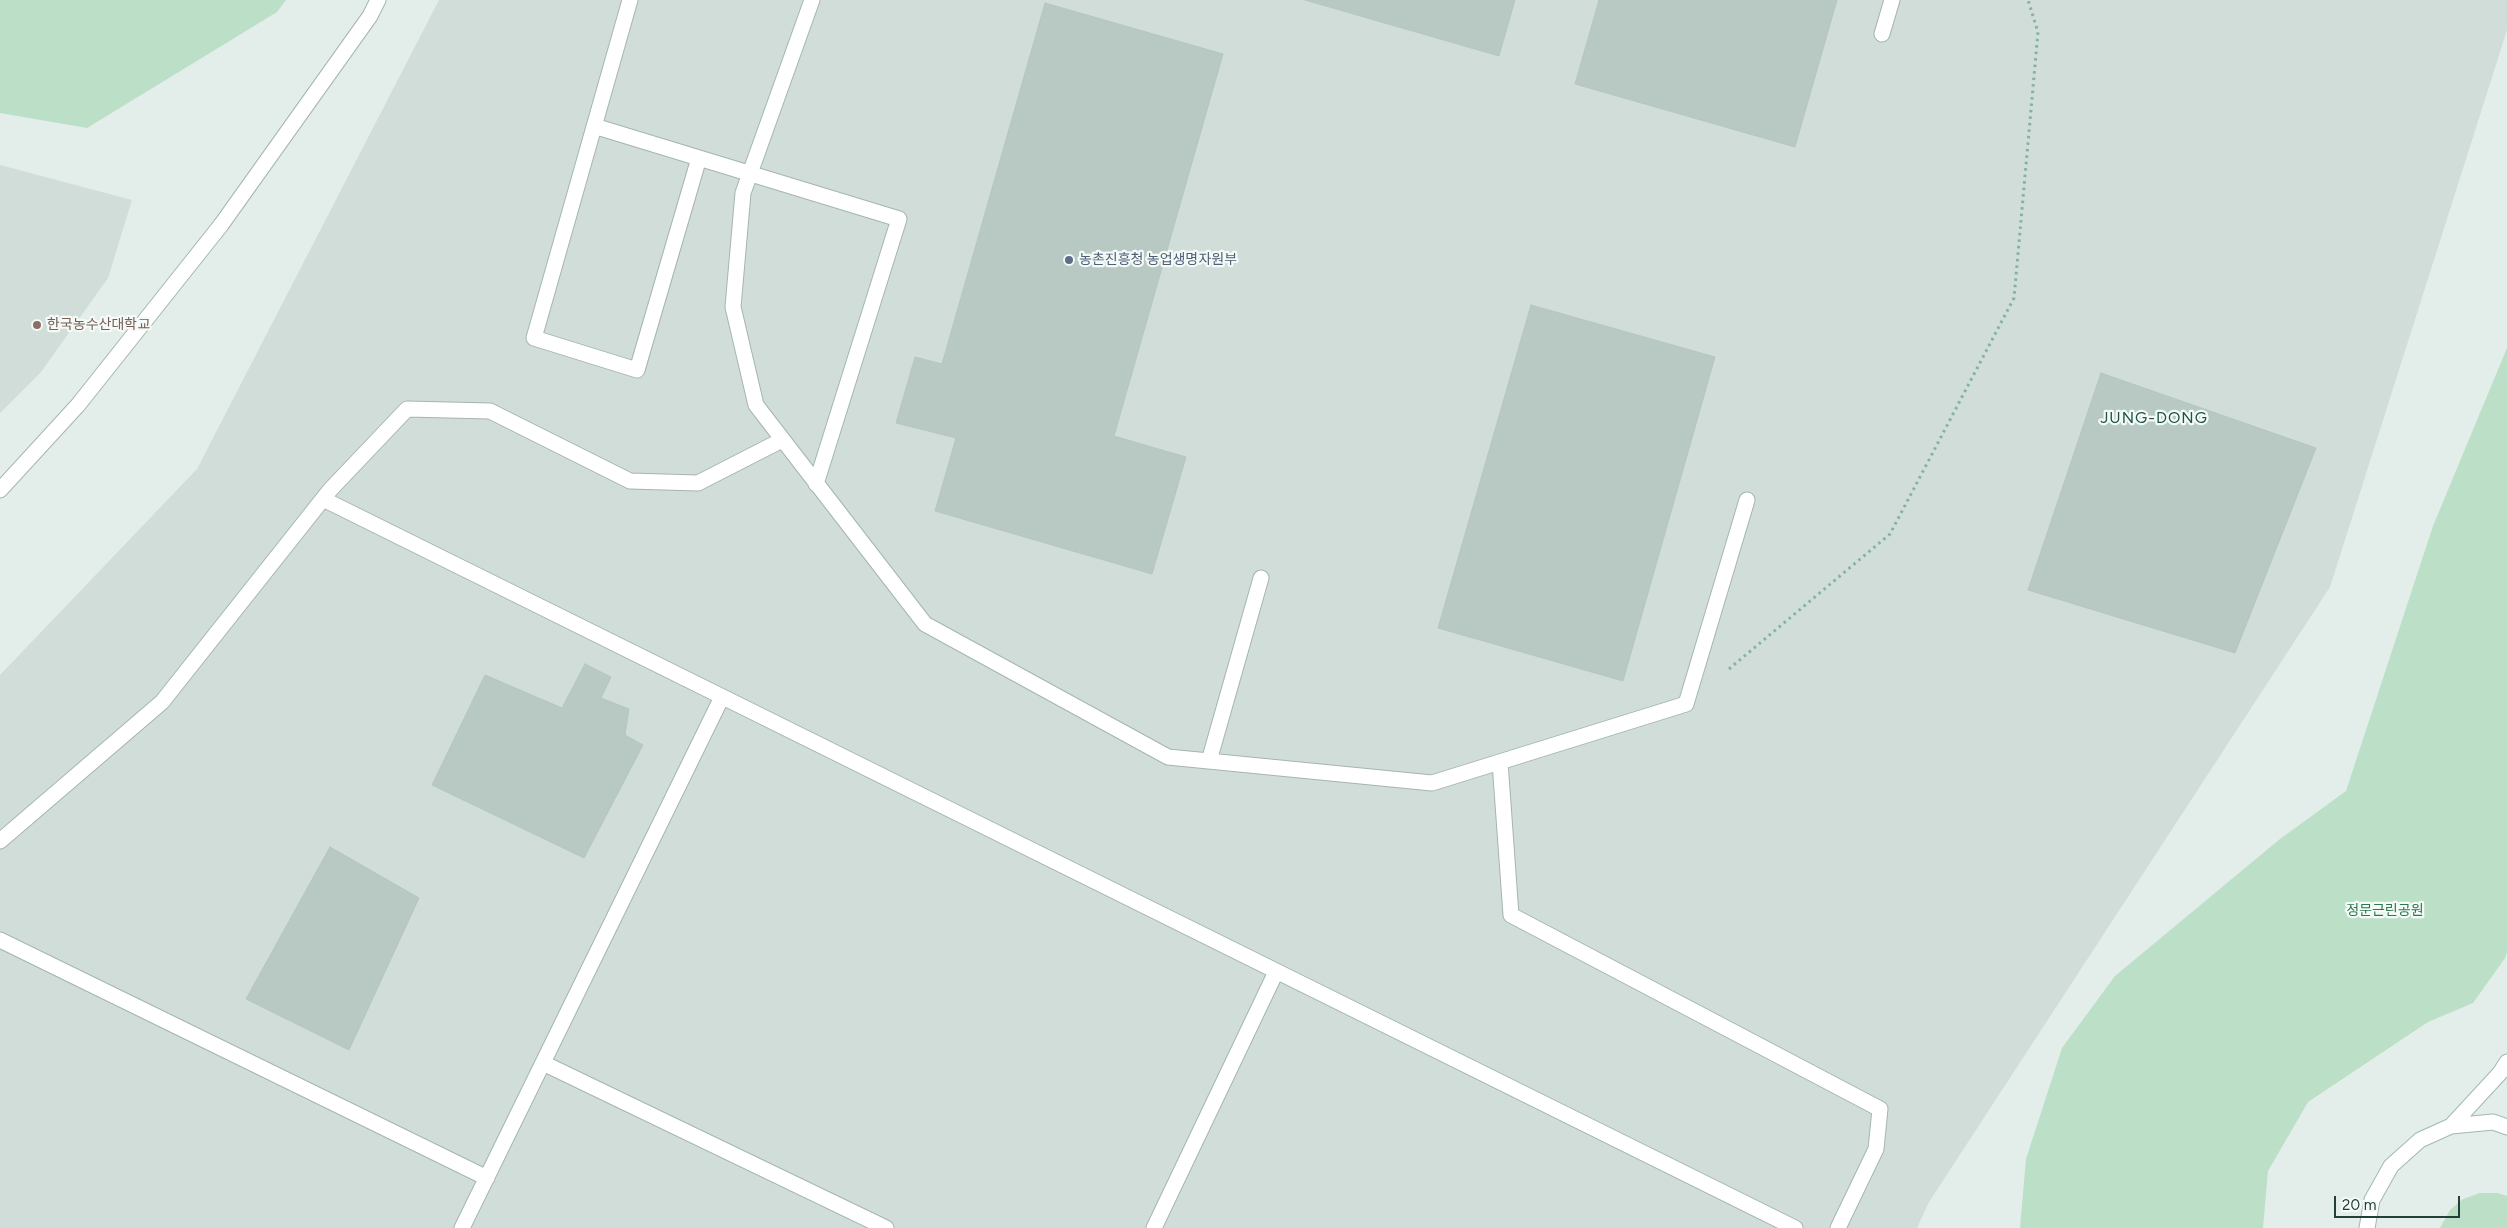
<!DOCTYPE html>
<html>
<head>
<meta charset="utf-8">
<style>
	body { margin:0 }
	#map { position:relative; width:2507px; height:1228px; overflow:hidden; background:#e3ede9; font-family:Figtree,sans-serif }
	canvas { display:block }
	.scale { position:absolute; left:2334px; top:1196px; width:126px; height:22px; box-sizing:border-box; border:2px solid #223f39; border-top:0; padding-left:6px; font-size:15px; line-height:18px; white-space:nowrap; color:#223f39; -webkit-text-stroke:4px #f4faf7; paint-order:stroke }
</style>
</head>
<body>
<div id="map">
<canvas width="2507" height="1228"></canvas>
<div class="scale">20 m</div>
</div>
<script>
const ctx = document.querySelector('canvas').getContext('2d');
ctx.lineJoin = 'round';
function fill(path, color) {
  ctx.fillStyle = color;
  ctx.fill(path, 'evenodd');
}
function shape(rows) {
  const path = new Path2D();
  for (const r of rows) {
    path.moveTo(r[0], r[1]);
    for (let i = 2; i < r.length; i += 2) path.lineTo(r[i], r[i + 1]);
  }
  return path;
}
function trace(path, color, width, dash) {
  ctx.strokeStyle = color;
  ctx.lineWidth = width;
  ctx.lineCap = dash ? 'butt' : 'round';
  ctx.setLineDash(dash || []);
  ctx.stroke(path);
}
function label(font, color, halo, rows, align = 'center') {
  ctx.font = font + ' Figtree,"Noto Sans KR",sans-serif';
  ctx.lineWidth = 4.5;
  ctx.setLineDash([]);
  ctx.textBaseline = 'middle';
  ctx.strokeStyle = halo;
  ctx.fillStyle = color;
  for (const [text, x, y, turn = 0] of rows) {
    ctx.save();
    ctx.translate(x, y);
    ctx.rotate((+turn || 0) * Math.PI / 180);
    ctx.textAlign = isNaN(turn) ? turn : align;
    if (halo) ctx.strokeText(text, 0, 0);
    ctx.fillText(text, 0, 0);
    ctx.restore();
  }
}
const built = shape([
	[439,0,2507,0,2507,30,2330,587,1929,1202,1917,1228,0,1228,0,675,197,469],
	[0,165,132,200,108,278,41,372,0,413]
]);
const green = shape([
	[0,0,286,0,277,12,87,128,0,113],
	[2507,348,2507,952,2505,958,2473,1003,2428,1022,2308,1102,2268,1171,2263,1228,2020,1228,2026,1159,2062,1048,2115,976,2280,839,2346,791,2433,526],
	[2480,1193,2497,1193,2507,1196,2507,1228,2440,1228,2450,1210,2463,1199]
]);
const building = shape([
	[1305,0,1515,0,1499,56,1305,0],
	[1599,0,1837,0,1795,147,1575,84,1599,0],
	[1045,3,1223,54,1114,436,1186,457,1152,574,935,511,956,438,896,423,915,357,942,364,1045,3],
	[1531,305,1715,357,1623,681,1438,628,1531,305],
	[2101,373,2316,448,2235,653,2028,590,2101,373],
	[585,664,611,677,601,698,629,709,625,735,643,745,584,858,432,785,485,675,562,708,585,664],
	[330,847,419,898,349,1050,246,999,330,847]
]);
const path = shape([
	[1729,669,1890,534,2014,298,2038,32,2028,0]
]);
const lane = shape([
	[630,0,534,338,637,370,699,158],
	[812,0,743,193,733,307,756,405,925,624,1168,757,1432,783,1686,704,1747,500],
	[1882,34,1892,0],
	[594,126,899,219,816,484],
	[0,490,78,405,221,225,370,16,378,0],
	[323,499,1795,1228],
	[1209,761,1261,578],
	[1500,762,1511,915,1880,1109,1876,1149,1838,1228],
	[0,841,162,702,330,490,407,409,490,411,630,481,698,483,782,440],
	[0,940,487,1178],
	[543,1063,886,1228],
	[462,1228,722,697],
	[1154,1228,1276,972]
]);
const secondary = shape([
	[2451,1126,2500,1073,2507,1062],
	[2367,1228,2372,1200,2391,1166,2420,1140,2451,1126,2493,1122,2507,1127]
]);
const markers = [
	[1069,260,5,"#5c6f8a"],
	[37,325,5,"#8d6e63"]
];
const serviceNames = [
	["농촌진흥청 농업생명자원부",1079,260]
];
const educationNames = [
	["한국농수산대학교",47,325]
];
const parkNames = [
	["정문근린공원",2385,911]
];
const quarterNames = [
	["JUNG-DONG",2154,418]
];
fill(built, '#d1ddd8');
fill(green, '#bcdfc7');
fill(building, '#b8c8c2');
trace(building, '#b5c7c1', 1);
trace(lane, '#a5b5b1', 17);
trace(secondary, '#a1b9b2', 17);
trace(path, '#83b2a5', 3, [2.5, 4]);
trace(lane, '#fff', 15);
trace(secondary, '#fff', 15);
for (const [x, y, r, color] of markers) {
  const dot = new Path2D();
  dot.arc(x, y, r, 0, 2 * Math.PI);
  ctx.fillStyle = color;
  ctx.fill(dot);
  trace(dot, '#f4faf7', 2);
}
label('14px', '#4e5e75', '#f4faf7', serviceNames, 'left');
label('14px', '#785e54', '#f4faf7', educationNames, 'left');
label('14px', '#2b784c', '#f4faf7', parkNames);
ctx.letterSpacing = '1px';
label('16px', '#1d5248', '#f4faf7', quarterNames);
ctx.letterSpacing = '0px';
</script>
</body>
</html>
